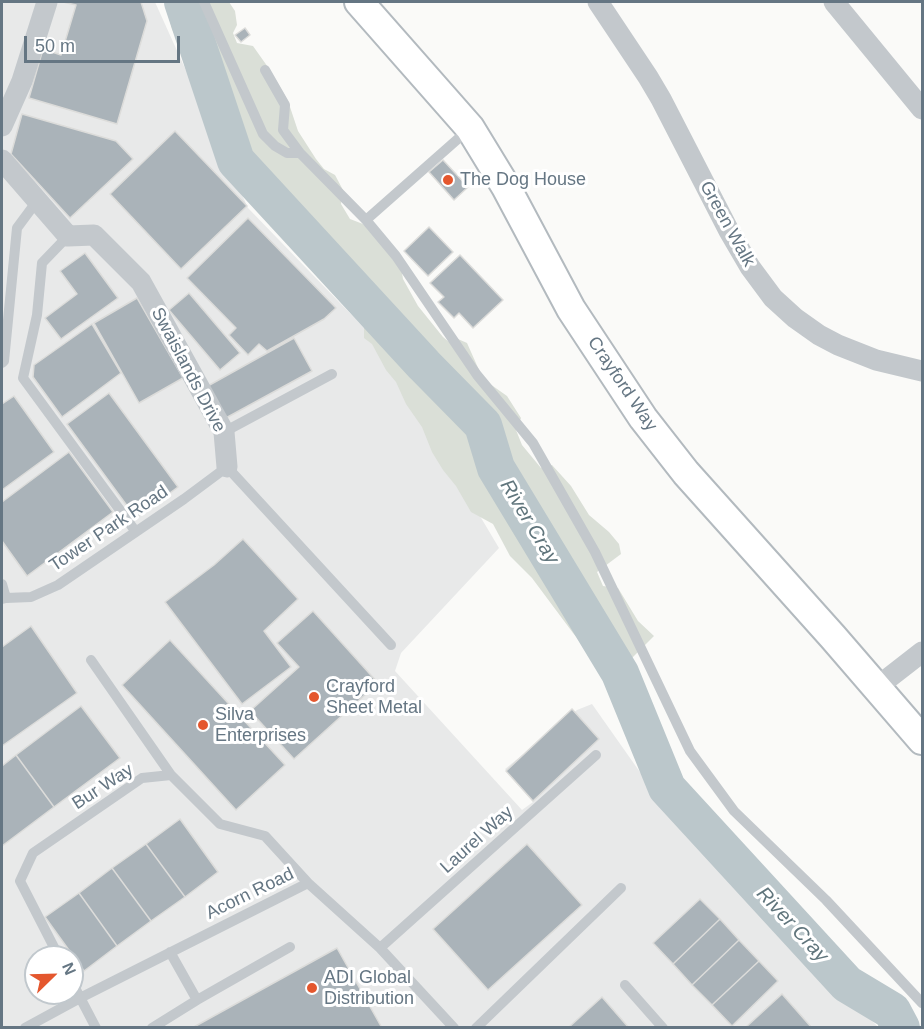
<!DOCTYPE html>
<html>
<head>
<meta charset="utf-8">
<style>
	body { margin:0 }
	#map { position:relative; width:924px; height:1029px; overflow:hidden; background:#fafaf8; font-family:Helvetica,sans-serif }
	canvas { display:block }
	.frame { position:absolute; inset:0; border:3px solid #657683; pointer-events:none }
	.north { position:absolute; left:24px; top:945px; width:60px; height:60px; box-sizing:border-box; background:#fff; border:2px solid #c1c8cd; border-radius:50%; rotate:67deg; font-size:16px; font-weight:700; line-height:24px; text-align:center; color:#657683 }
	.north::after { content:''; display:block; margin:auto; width:21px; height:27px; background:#e4572e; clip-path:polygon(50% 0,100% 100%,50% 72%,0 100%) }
	.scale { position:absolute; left:24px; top:36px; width:156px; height:27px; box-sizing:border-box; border:3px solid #657683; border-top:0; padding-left:8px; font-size:18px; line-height:21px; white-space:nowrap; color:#657683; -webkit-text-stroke:4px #fff; paint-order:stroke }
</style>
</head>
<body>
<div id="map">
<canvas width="924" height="1029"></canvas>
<div class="frame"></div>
<div class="north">N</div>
<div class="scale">50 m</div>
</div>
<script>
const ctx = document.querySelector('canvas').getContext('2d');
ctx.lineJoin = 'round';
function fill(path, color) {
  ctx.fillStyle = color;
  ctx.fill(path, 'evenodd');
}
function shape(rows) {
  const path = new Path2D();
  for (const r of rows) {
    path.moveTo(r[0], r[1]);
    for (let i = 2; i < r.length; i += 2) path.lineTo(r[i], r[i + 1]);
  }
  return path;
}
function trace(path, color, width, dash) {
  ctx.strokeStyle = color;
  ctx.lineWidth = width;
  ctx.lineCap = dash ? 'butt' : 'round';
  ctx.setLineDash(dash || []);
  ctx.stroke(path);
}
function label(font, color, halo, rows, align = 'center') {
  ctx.font = font + ' Helvetica,sans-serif';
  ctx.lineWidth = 6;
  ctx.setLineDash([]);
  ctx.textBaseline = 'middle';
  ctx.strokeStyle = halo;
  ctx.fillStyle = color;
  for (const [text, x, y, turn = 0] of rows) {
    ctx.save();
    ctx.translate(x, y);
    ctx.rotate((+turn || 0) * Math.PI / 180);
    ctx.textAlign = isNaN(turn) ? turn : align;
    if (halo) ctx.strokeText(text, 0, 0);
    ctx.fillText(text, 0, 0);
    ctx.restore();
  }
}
const built = shape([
	[2,2,155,2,248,208,374,338,499,548,401,653,395,671,522,810,533,802,505,769,577,710,592,704,661,802,878,1027,2,1027],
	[36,957,72,957,72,993,36,993]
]);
const green = shape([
	[165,2,229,2,235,11,237,25,233,33,237,43,253,46,270,70,288,101,298,131,316,159,324,169,335,175,343,190,341,204,350,219,363,224,399,255,403,279,418,306,443,337,449,342,458,339,467,343,483,379,507,396,521,418,516,430,522,445,541,468,552,465,571,486,589,515,609,532,619,544,621,554,597,572,603,586,618,588,638,621,654,636,611,679,573,633,532,578,510,556,493,524,471,512,456,486,443,470,432,452,422,427,406,404,396,382,386,370,372,344,364,338,364,322,354,307,326,281,295,243,289,228,255,191,220,155,206,125,201,93,172,29]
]);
const river = shape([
	[183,2,236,161,424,365,483,425,496,468,620,673,667,788,847,984,892,1011,901,1028]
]);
const building = shape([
	[63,2,141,2,147,21,117,124,29,98,43,49,61,55,76,5,63,2],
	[245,28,250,35,241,42,235,35,245,28],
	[22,114,116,141,133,159,70,218,11,154,22,114],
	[175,131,247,206,181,269,110,194,175,131],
	[443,160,468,187,454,200,429,172,443,160],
	[248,218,336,308,324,319,267,351,259,344,248,355,229,335,236,328,187,278,248,218],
	[429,227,453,252,428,276,404,251,429,227],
	[85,253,118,298,61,339,45,318,77,294,60,271,85,253],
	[460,255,503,300,473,328,459,313,454,318,438,302,444,297,430,283,460,255],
	[189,293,240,353,220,370,169,310,189,293],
	[137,298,183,378,139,403,94,323,137,298],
	[92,324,121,373,62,417,33,377,34,365,92,324],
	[294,338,312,371,224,419,206,387,294,338],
	[109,393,178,487,136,518,67,424,109,393],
	[14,396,54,452,2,490,2,404,14,396],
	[69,452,113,512,27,576,2,541,2,502,69,452],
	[243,539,298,599,264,631,291,667,242,704,165,602,214,565,243,539],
	[313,611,378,683,294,759,250,711,299,667,277,643,313,611],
	[31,626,77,693,2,746,2,647,31,626],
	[170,640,285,765,236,810,122,685,170,640],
	[81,706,120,758,54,807,16,755,81,706],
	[572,709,599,739,533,801,506,771,572,709],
	[16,755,54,807,2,846,2,766,16,755],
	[180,819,218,872,185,897,146,844,180,819],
	[146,844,185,897,151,921,112,868,146,844],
	[527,844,582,905,488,990,433,929,527,844],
	[112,868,151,921,117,946,79,893,112,868],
	[79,893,117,946,84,971,45,917,79,893],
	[700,899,720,919,673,964,653,943,700,899],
	[720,919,739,940,692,985,673,964,720,919],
	[739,940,759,961,712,1005,692,985,739,940],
	[337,948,382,1028,192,1028,337,948],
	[759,961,778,981,732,1026,712,1005,759,961],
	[782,994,812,1028,745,1028,782,994],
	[602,997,629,1028,568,1028,602,997]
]);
const service = shape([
	[204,2,263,134,275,146,287,153,300,153],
	[265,70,285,105,283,130,300,153,366,220,396,256,477,375,533,443,595,552,690,751,734,811,826,900,922,1003],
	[366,220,468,130],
	[68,236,42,263,37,315,23,378,136,532],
	[2,363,4,361,17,228,37,201],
	[224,432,332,374],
	[2,584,6,598],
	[2,599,6,598,31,597,58,585,184,499,227,467,391,645],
	[91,660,171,775],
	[380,948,596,755],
	[170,952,197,1000,290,947],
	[59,957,20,881,33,853,142,778,171,775,220,824,265,836,308,883],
	[72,982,96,1028],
	[625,985,663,1028],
	[25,1028,80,998,308,883,380,948,454,1028],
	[152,1028,197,1000],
	[476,1028,621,888]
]);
const minor = shape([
	[598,2,648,77,661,99,729,231,750,267,773,298,795,318,819,335,838,345,876,360,922,371],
	[834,2,922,109],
	[2,126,22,81,47,2],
	[2,160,68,236,94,235,141,282,224,432,227,467],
	[877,687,922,652]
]);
const secondary = shape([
	[359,2,470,128,506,187,571,309,643,418,686,473,833,637,922,740]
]);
const markers = [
	[448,180,6,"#e4572e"],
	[314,697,6,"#e4572e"],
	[203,725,6,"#e4572e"],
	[312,988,6,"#e4572e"]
];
const poiNames = [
	["The Dog House",460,180],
	["Crayford",326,687],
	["Sheet Metal",326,708],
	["Silva",215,715],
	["Enterprises",215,736],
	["ADI Global",324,978],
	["Distribution",324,999]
];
const streetNames = [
	["Green Walk",727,224,61],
	["Swaislands Drive",188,370,62],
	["Crayford Way",622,384,56],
	["Tower Park Road",109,529,-34],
	["Bur Way",103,787,-33],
	["Laurel Way",477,840,-42],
	["Acorn Road",250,894,-26]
];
const waterNames = [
	["River Cray",529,522,59],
	["River Cray",792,925,47]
];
fill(built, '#e8e9e9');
fill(green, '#dadfd7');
trace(river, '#bbc7cb', 38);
fill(building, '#aab3b9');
trace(building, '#dcdcda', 1.5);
trace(secondary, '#b3babf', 32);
trace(service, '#c3c8cc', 10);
trace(minor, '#c3c8cc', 21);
trace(secondary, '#fff', 28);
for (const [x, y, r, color] of markers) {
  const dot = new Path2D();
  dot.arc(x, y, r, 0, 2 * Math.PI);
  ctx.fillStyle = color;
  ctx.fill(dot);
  trace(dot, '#fff', 2);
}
label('18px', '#657683', '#fff', poiNames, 'left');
label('18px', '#657683', '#fff', streetNames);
label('italic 20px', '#60757c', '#fff', waterNames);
</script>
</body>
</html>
